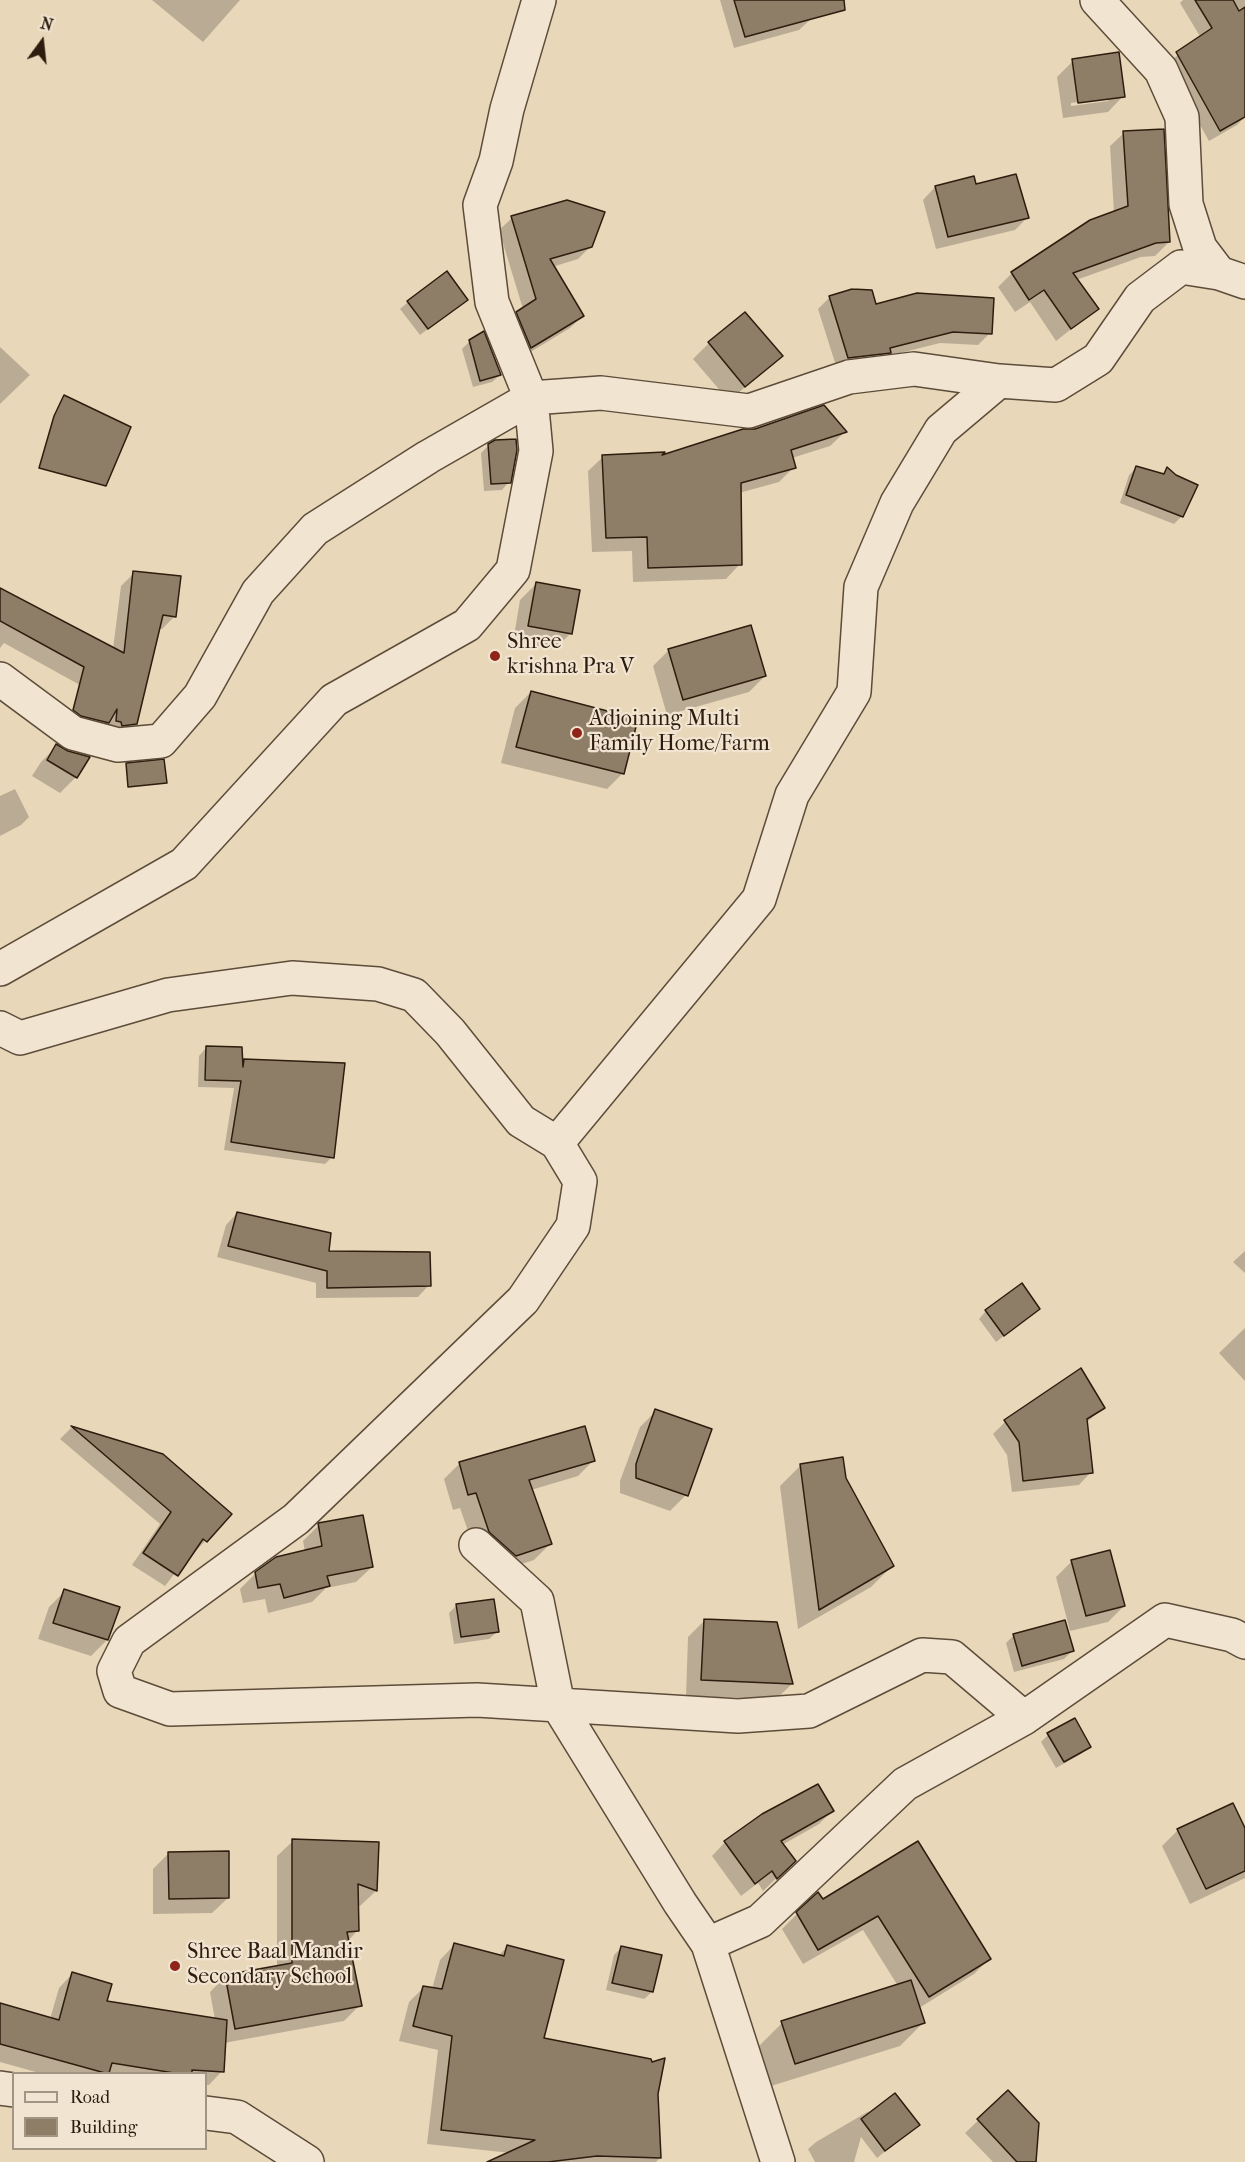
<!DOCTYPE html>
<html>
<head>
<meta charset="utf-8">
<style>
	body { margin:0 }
	#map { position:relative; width:1245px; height:2162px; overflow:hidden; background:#e9d7b9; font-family:"IM FELL French Canon",serif }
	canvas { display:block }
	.legend { position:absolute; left:12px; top:2072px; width:195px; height:78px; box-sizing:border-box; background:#f1e5d2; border:2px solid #a39584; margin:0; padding:8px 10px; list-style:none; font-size:18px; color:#2d1d0e }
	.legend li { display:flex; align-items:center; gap:12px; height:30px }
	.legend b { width:30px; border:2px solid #a39584 }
	.north { position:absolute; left:12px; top:12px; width:60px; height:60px; -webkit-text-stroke:4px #f1e5d2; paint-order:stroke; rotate:15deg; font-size:16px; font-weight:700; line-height:24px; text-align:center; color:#2d1d0e }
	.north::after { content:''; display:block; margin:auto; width:21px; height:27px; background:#2d1d0e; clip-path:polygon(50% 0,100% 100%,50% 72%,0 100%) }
</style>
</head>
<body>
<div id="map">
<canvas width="1245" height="2162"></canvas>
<ul class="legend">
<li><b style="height:8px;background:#f1e5d2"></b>Road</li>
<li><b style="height:16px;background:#8f7e67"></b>Building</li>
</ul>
<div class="north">N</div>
</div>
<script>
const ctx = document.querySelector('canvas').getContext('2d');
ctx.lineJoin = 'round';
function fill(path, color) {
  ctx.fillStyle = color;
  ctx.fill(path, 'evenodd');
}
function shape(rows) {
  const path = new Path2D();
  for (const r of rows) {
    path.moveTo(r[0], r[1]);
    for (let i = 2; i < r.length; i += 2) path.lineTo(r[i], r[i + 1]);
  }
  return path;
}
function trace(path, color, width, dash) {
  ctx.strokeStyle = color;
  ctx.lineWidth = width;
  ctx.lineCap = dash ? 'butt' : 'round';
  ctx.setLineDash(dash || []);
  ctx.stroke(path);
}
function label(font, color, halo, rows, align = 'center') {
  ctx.font = font + ' "IM FELL French Canon",serif';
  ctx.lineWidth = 4.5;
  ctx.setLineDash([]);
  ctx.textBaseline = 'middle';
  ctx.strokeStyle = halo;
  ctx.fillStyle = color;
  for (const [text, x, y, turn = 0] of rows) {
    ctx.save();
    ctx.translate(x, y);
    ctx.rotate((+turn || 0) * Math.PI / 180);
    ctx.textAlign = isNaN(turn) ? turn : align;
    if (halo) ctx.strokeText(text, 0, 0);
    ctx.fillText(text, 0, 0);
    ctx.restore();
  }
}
const shadow = shape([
	[152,0,240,0,203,42],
	[720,0,805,0,811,19,799,30,734,48],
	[1183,0,1245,0,1245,117,1237,125,1209,141,1166,64,1201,38,1180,3],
	[1073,61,1123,96,1108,112,1063,118,1057,77],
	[1108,98,1108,101,1071,106,1071,103],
	[1124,133,1169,242,1155,256,1141,257,1076,280,1097,309,1056,341,1030,302,1015,312,998,287,1012,273,1090,221,1114,213,1110,146],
	[935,187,1027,218,1015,230,936,249,923,200],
	[572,201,603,213,591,246,578,259,552,267,582,316,570,328,519,359,505,325,523,309,499,230,512,218],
	[830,297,875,306,990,333,978,345,940,343,837,369,818,309],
	[466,300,420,335,400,309,408,302],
	[470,341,500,375,492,382,473,387,462,349],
	[709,343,781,356,729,401,693,359],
	[0,347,30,375,0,404],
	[845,432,830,446,792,458,794,467,779,482,739,493,740,564,726,579,633,582,632,551,592,552,588,471,603,457,657,458],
	[489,445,509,482,502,490,484,491,481,453],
	[1136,468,1161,475,1167,469,1182,516,1174,524,1120,503,1129,475],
	[134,573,175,616,162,629,158,629,136,724,122,737,103,734,107,700,4,643,0,648,0,590,113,649,121,586],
	[536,584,571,633,555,649,513,642,520,600],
	[669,650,765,676,749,692,667,715,653,666],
	[531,692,622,774,607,789,501,763,515,708],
	[57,746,76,777,60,793,32,776,41,762],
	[15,789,29,817,21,825,0,836,0,796],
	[206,1048,241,1064,245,1061,332,1157,325,1164,224,1150,234,1088,198,1087,199,1056],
	[237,1213,327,1252,429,1285,418,1297,316,1298,316,1283,217,1257,226,1225],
	[1245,1251,1245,1273,1233,1262],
	[1038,1309,996,1342,979,1319,986,1311],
	[1245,1328,1245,1381,1219,1353],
	[1080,1370,1103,1408,1086,1423,1091,1472,1079,1485,1012,1492,1007,1455,993,1434,1005,1422],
	[656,1411,686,1495,670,1511,620,1493,620,1481,640,1427],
	[71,1428,162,1455,230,1514,194,1553,192,1551,165,1586,132,1565,160,1524,60,1439],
	[594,1460,578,1476,531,1490,550,1544,534,1560,500,1571,474,1548,460,1508,453,1510,444,1479,460,1463],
	[801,1465,845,1478,892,1566,871,1587,798,1629,780,1486],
	[319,1525,372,1567,356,1582,326,1588,312,1602,268,1613,265,1599,243,1603,240,1589,256,1573,305,1552,303,1541],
	[1072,1561,1124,1606,1108,1622,1070,1631,1056,1577],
	[65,1591,107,1640,91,1656,38,1639,49,1607],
	[457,1605,497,1632,489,1639,454,1644,449,1613],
	[704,1621,792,1684,776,1699,686,1696,688,1637],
	[1014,1635,1072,1651,1064,1659,1014,1672,1006,1643],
	[1048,1735,1089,1747,1081,1754,1056,1768,1041,1742],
	[832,1811,819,1824,782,1845,794,1861,763,1891,758,1883,741,1896,712,1856,725,1842],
	[1178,1830,1245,1832,1245,1878,1190,1904,1162,1846],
	[293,1841,377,1843,376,1891,360,1906,357,1905,357,1931,348,1941,360,2005,344,2021,224,2043,222,2071,209,2085,206,2085,206,2074,43,2074,0,2062,0,2005,50,2019,59,1988,72,1974,106,2002,215,2020,210,1992,226,1976,277,1967,277,1856],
	[917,1843,989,1959,974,1974,919,2008,923,2023,900,2046,771,2086,759,2046,782,2023,898,1986,863,1930,803,1964,782,1929,797,1914],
	[169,1853,228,1898,212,1913,153,1914,153,1869],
	[454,1945,498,1956,508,1946,542,2040,660,2158,656,2162,489,2162,511,2153,427,2144,438,2050,399,2041,409,2002,424,1987,432,1989,440,1960],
	[622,1947,660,1956,652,1992,644,1999,606,1990,614,1955],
	[1008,2092,1035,2162,993,2162,965,2133],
	[869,2111,867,2116,918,2125,877,2158,861,2137,854,2162,815,2162,808,2149,816,2142]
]);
const building = shape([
	[734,0,844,0,845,10,745,37,734,0],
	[1195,0,1233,0,1239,11,1245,7,1245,117,1220,131,1176,52,1212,28,1195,0],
	[1119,52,1125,97,1078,103,1072,59,1119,52],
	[1164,129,1170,242,1156,243,1073,273,1099,309,1071,329,1044,290,1029,300,1011,272,1090,220,1128,206,1123,131,1164,129],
	[1016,174,1029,218,948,237,935,186,974,176,976,184,1016,174],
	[567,200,605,212,592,247,550,259,584,316,531,348,516,312,536,299,511,216,567,200],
	[447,271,468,300,428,329,407,301,447,271],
	[852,289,872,290,876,304,917,293,994,298,992,334,953,332,890,348,891,353,848,358,829,296,852,289],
	[745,312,783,356,745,387,708,342,745,312],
	[484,331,501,375,480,381,469,340,484,331],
	[64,395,131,427,106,486,39,468,54,416,64,395],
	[824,405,847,432,791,450,796,468,741,483,742,565,648,568,647,537,606,538,602,455,665,452,662,455,743,429,755,429,824,405],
	[516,439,517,450,511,483,491,484,488,444,495,440,516,439],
	[1136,466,1164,474,1167,467,1176,475,1198,485,1183,517,1126,495,1136,466],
	[133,571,181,576,176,617,163,615,137,724,122,726,121,722,116,721,117,709,109,723,81,716,73,710,84,667,0,621,0,588,124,653,133,571],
	[536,582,580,590,572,634,528,626,536,582],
	[751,625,766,676,683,700,668,649,751,625],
	[531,691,638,719,624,774,516,747,531,691],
	[56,744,68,751,90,757,77,778,47,760,56,744],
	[164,759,167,783,128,787,126,763,164,759],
	[206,1046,242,1047,243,1067,244,1059,345,1063,334,1158,231,1142,241,1081,205,1080,206,1046],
	[237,1212,331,1233,329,1251,430,1252,431,1286,327,1288,327,1271,228,1246,237,1212],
	[1022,1283,1040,1309,1004,1336,985,1310,1022,1283],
	[1081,1368,1105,1408,1087,1419,1093,1473,1023,1481,1019,1442,1004,1420,1081,1368],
	[655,1409,712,1429,688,1496,636,1478,636,1464,655,1409],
	[71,1426,163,1454,232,1514,207,1542,203,1539,178,1576,143,1553,171,1512,71,1426],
	[585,1426,595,1461,529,1480,552,1544,516,1556,489,1532,476,1493,468,1495,459,1462,585,1426],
	[843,1457,846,1478,894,1566,819,1610,800,1464,843,1457],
	[363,1515,373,1567,327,1576,330,1586,284,1598,280,1584,258,1588,255,1572,276,1557,322,1546,318,1523,363,1515],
	[1110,1550,1125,1606,1086,1616,1071,1560,1110,1550],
	[64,1589,120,1607,108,1640,53,1623,64,1589],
	[494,1599,499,1632,461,1637,456,1604,494,1599],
	[704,1619,777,1622,793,1684,701,1680,704,1619],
	[1065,1620,1074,1651,1022,1666,1013,1634,1065,1620],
	[1075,1718,1091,1747,1064,1762,1047,1733,1075,1718],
	[818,1784,834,1811,781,1841,796,1861,777,1879,772,1871,755,1884,724,1841,762,1814,818,1784],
	[1233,1803,1245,1828,1245,1871,1206,1889,1177,1829,1233,1803],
	[292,1839,379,1842,377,1891,358,1884,359,1931,347,1932,362,2006,235,2029,225,1975,292,1963,292,1839],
	[918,1841,991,1959,929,1997,878,1916,818,1950,796,1912,818,1892,823,1899,918,1841],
	[229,1851,229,1898,169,1899,168,1852,229,1851],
	[454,1943,504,1956,507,1945,564,1960,544,2038,651,2059,652,2062,665,2058,658,2094,661,2158,597,2156,548,2162,487,2162,535,2140,441,2130,452,2036,413,2026,423,1986,442,1989,454,1943],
	[621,1946,662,1955,653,1992,612,1983,621,1946],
	[72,1972,112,1984,107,2001,227,2020,224,2072,192,2070,192,2073,174,2073,112,2063,109,2073,105,2073,0,2044,0,2003,59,2020,72,1972],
	[911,1980,925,2023,795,2064,781,2021,911,1980],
	[1008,2090,1039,2123,1036,2162,1017,2162,977,2119,1008,2090],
	[895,2093,920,2125,885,2151,861,2119,895,2093]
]);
const minor = shape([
	[1097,0,1161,70,1182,117,1186,204,1200,248,1219,273,1245,282],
	[0,679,73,733,118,745,161,741,200,696,258,592,315,529,428,457,531,398,492,302,480,205,496,161,507,109,539,0],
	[0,969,184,864,334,700,467,625,513,570,536,451,531,398,601,393,749,411,849,377,914,369,999,381],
	[0,1028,20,1038,168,995,292,978,378,984,414,995,450,1032,521,1121,557,1143,580,1181,573,1226,523,1300,296,1519,129,1641,114,1671,120,1691,170,1709,477,1700,738,1716,809,1711,922,1655,952,1657,1024,1718,905,1784,760,1921,708,1944],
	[557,1143,759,899,792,795,854,692,861,587,897,503,941,430,999,381,1056,385,1098,359,1140,298,1181,267,1219,273],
	[476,1545,537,1601,558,1705,680,1903,708,1944,778,2162],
	[1024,1718,1165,1620,1232,1635,1245,1642],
	[0,2088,14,2090],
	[206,2113,237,2117,307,2162]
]);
const markers = [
	[495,656,6,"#8f2418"],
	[577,733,6,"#8f2418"],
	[175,1966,6,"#8f2418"]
];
const poiNames = [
	["Shree",507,643],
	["krishna Pra V",507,668],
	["Adjoining Multi",589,720],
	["Family Home/Farm",589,745],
	["Shree Baal Mandir",187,1953],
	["Secondary School",187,1978]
];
fill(shadow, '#0003');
fill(building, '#8f7e67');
trace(building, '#2d1d0e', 1.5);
trace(minor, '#5c4c39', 36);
trace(minor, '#f1e5d2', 33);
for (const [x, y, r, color] of markers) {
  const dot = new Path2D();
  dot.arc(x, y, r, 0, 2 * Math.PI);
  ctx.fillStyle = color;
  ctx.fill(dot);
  trace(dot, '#f1e5d2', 2);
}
label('22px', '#2d1d0e', '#f1e5d2', poiNames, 'left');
</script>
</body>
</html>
